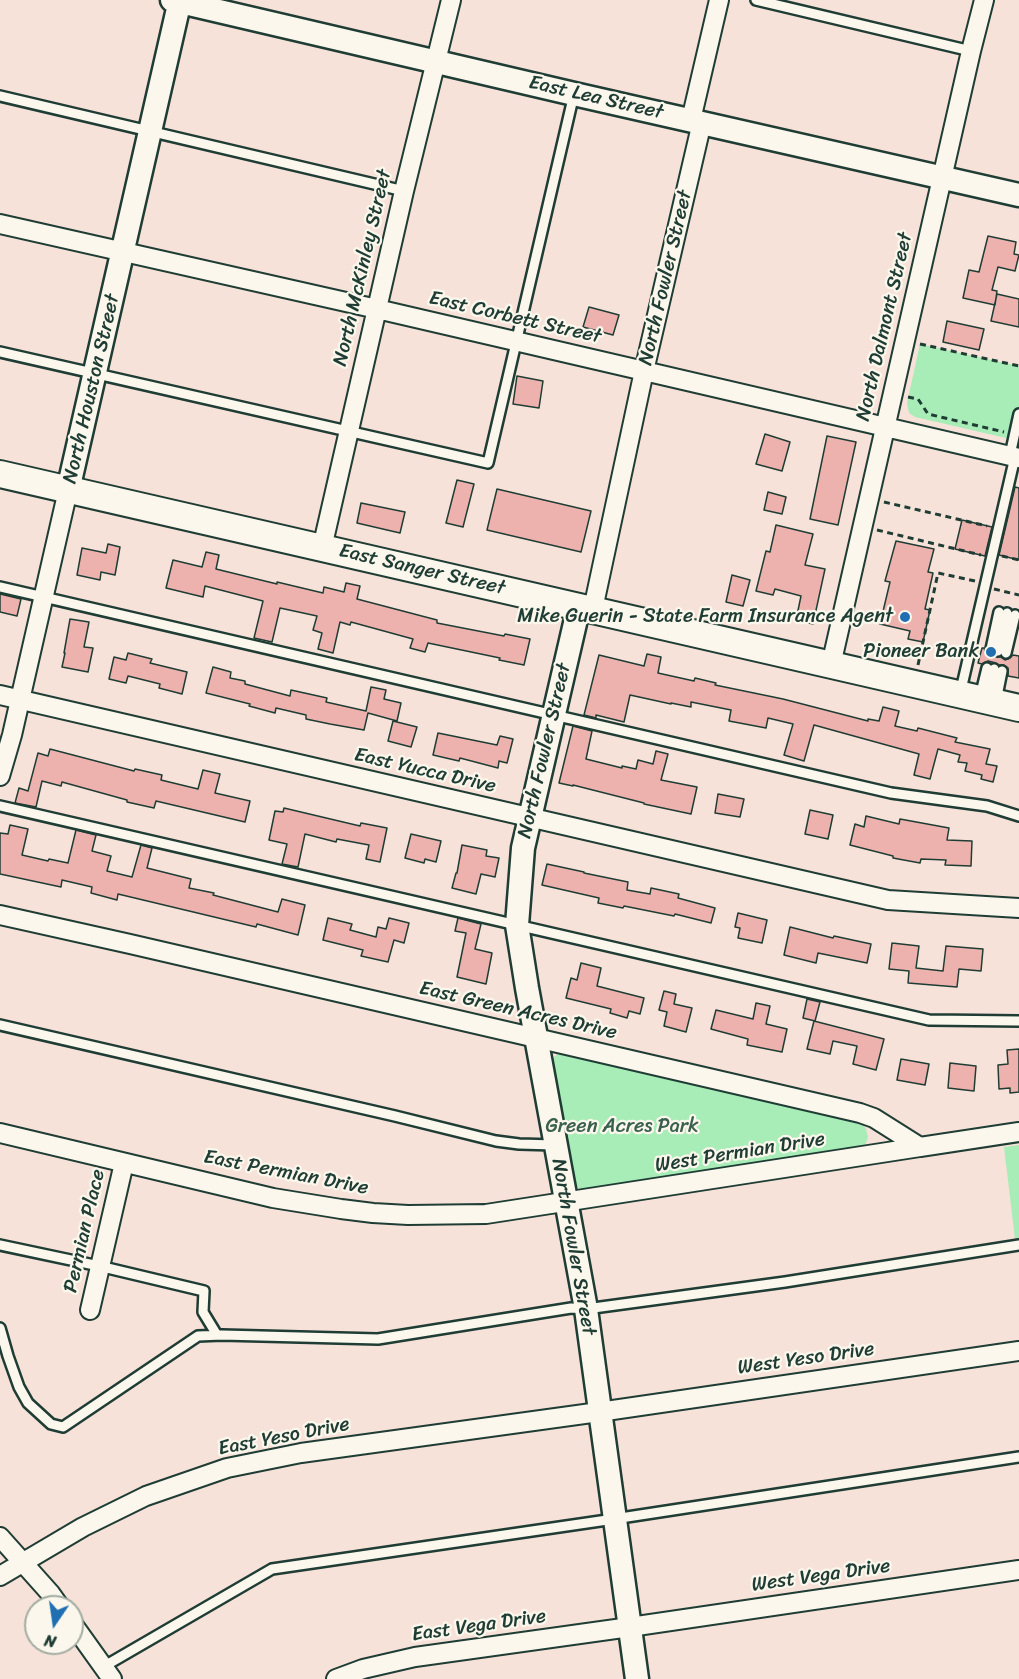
<!DOCTYPE html>
<html>
<head>
<meta charset="utf-8">
<style>
	body { margin:0 }
	#map { position:relative; width:1019px; height:1679px; overflow:hidden; background:#f7e2d9; font-family:Sriracha,sans-serif }
	canvas { display:block }
	.north { position:absolute; left:24px; top:1595px; width:60px; height:60px; box-sizing:border-box; background:#fbf7ec; border:2px solid #a3ada2; border-radius:50%; rotate:193deg; font-size:16px; font-weight:700; line-height:24px; text-align:center; color:#1f3d34 }
	.north::after { content:''; display:block; margin:auto; width:21px; height:27px; background:#1f6fb2; clip-path:polygon(50% 0,100% 100%,50% 72%,0 100%) }
</style>
</head>
<body>
<div id="map">
<canvas width="1019" height="1679"></canvas>
<div class="north">N</div>
</div>
<script>
const ctx = document.querySelector('canvas').getContext('2d');
ctx.lineJoin = 'round';
function fill(path, color) {
  ctx.fillStyle = color;
  ctx.fill(path, 'evenodd');
}
function shape(rows) {
  const path = new Path2D();
  for (const r of rows) {
    path.moveTo(r[0], r[1]);
    for (let i = 2; i < r.length; i += 2) path.lineTo(r[i], r[i + 1]);
  }
  return path;
}
function trace(path, color, width, dash) {
  ctx.strokeStyle = color;
  ctx.lineWidth = width;
  ctx.lineCap = dash ? 'butt' : 'round';
  ctx.setLineDash(dash || []);
  ctx.stroke(path);
}
function label(font, color, halo, rows, align = 'center') {
  ctx.font = font + ' Sriracha,sans-serif';
  ctx.lineWidth = 4.5;
  ctx.setLineDash([]);
  ctx.textBaseline = 'middle';
  ctx.strokeStyle = halo;
  ctx.fillStyle = color;
  for (const [text, x, y, turn = 0] of rows) {
    ctx.save();
    ctx.translate(x, y);
    ctx.rotate((+turn || 0) * Math.PI / 180);
    ctx.textAlign = isNaN(turn) ? turn : align;
    if (halo) ctx.strokeText(text, 0, 0);
    ctx.fillText(text, 0, 0);
    ctx.restore();
  }
}
const green = shape([
	[920,344,1019,366,1019,441,915,417,909,413,907,403],
	[558,1054,562,1054,857,1121,862,1123,866,1129,868,1137,866,1143,863,1147,583,1190,575,1186,573,1182,551,1063,554,1057],
	[1019,1145,1019,1239,1015,1239,1004,1147]
]);
const building = shape([
	[988,236,1016,242,1014,254,1019,255,1015,271,998,267,992,290,997,291,995,305,963,298,969,270,979,272,988,236],
	[997,294,1019,299,1019,327,991,321,997,294],
	[589,307,619,315,613,335,583,327,589,307],
	[947,321,984,329,979,350,943,342,947,321],
	[517,376,543,381,539,408,513,404,517,376],
	[765,434,790,442,782,471,756,464,765,434],
	[827,436,856,442,838,525,810,519,827,436],
	[457,480,474,484,463,527,446,523,457,480],
	[1015,487,1019,488,1019,560,999,555,1015,487],
	[497,489,591,511,581,552,487,530,497,489],
	[768,492,786,497,782,514,764,510,768,492],
	[361,503,405,512,400,533,357,523,361,503],
	[962,520,992,527,985,556,955,549,962,520],
	[776,525,813,534,805,565,825,569,813,624,796,620,801,596,775,589,773,595,756,591,766,551,770,552,776,525],
	[896,541,934,549,928,572,933,573,925,609,930,610,923,642,908,639,910,631,880,624,890,582,885,581,896,541],
	[108,544,120,547,115,575,101,572,100,580,77,575,82,548,106,553,108,544],
	[206,552,219,555,216,569,277,584,277,582,323,593,324,587,344,592,346,583,360,586,357,599,437,620,437,623,504,636,505,634,530,639,524,665,499,660,500,658,428,643,425,652,410,648,413,639,351,622,350,625,340,622,333,653,318,649,322,633,313,630,317,616,280,608,272,642,254,638,263,601,205,586,203,597,166,588,173,560,202,567,206,552],
	[732,575,750,580,743,606,726,602,732,575],
	[0,594,21,599,17,616,0,612,0,594],
	[70,619,89,622,84,647,93,648,88,672,62,667,65,653,64,653,70,619],
	[982,648,984,648,986,654,989,655,1001,657,1005,660,1010,658,1013,655,1019,656,1019,678,1008,676,1008,668,1004,665,999,665,996,663,988,661,982,664,978,663,982,648],
	[128,653,152,659,150,663,187,672,182,694,159,688,160,684,128,676,126,683,109,679,114,657,126,660,128,653],
	[647,654,661,657,658,673,694,681,695,678,716,683,715,685,783,699,868,721,868,719,879,721,883,707,899,711,895,726,917,731,918,728,957,738,955,742,990,749,986,764,997,766,993,782,981,779,982,775,965,771,967,763,958,762,960,755,938,749,930,779,914,775,919,754,814,725,804,761,784,755,793,724,768,718,766,728,729,721,731,710,691,702,691,707,671,703,671,704,630,695,624,722,596,715,596,718,584,715,599,655,644,666,647,654],
	[213,667,231,672,230,678,245,681,245,684,290,696,291,690,327,698,326,702,366,711,371,687,386,690,384,699,401,703,397,721,368,713,364,730,330,724,306,719,306,715,276,708,275,713,249,706,250,704,206,693,213,667],
	[393,721,417,727,411,747,388,741,393,721],
	[573,726,592,731,586,759,622,768,622,766,636,769,638,760,653,764,656,751,668,754,661,780,697,787,691,814,644,804,644,803,573,785,573,786,559,783,573,726],
	[438,733,497,745,500,736,513,739,507,763,499,761,498,768,460,758,459,761,433,755,438,733],
	[50,749,134,771,135,769,162,775,161,780,198,789,203,770,220,774,215,793,250,801,245,822,156,801,154,808,127,802,127,800,62,782,61,786,42,781,36,807,15,803,19,788,28,791,38,753,48,756,50,749],
	[718,794,744,799,740,817,715,813,718,794],
	[284,808,360,826,361,823,387,828,380,862,366,859,369,845,337,839,336,842,305,834,298,867,282,864,287,844,269,840,275,811,283,812,284,808],
	[810,810,833,815,828,839,805,834,810,810],
	[866,816,899,824,900,819,949,828,947,840,972,841,971,866,945,865,946,860,921,859,920,863,893,858,893,856,850,845,855,824,864,827,866,816],
	[10,825,28,829,22,855,48,861,49,859,68,863,76,830,96,835,92,851,111,856,107,871,132,877,141,845,152,848,147,868,191,879,189,888,214,893,213,895,278,912,282,899,305,905,298,935,257,924,256,927,118,894,117,900,91,893,92,887,62,880,61,887,0,874,0,833,8,834,10,825],
	[411,834,441,841,436,862,425,859,424,863,405,858,411,834],
	[462,845,487,850,486,856,499,858,495,877,481,874,476,894,452,888,456,873,457,873,462,845],
	[547,864,584,872,584,873,628,882,627,890,650,894,651,888,679,894,678,898,715,908,711,923,675,914,674,916,624,906,623,908,598,903,599,898,542,885,547,864],
	[738,913,767,920,762,943,738,938,740,928,735,927,738,913],
	[328,918,352,924,350,930,376,937,378,927,386,929,389,918,409,923,404,943,394,940,388,962,361,956,363,950,323,940,328,918],
	[458,918,481,924,475,949,492,953,486,984,457,977,466,933,455,931,458,918],
	[790,927,833,938,834,936,871,944,867,963,818,953,816,963,784,955,790,927],
	[892,943,919,946,916,968,943,971,946,946,983,949,981,971,959,969,957,987,908,983,909,971,889,969,892,943],
	[581,963,601,968,597,986,644,998,640,1014,629,1011,627,1018,610,1013,611,1009,566,998,571,978,577,980,581,963],
	[664,991,676,994,674,1004,692,1008,686,1032,664,1026,667,1012,659,1010,664,991],
	[807,999,820,1002,815,1021,803,1018,807,999],
	[756,1003,770,1006,766,1024,787,1029,782,1052,747,1045,748,1039,711,1029,716,1010,753,1019,756,1003],
	[814,1021,884,1039,876,1070,853,1064,857,1046,833,1041,830,1054,807,1049,814,1021],
	[1019,1049,1019,1092,1010,1093,1010,1088,999,1089,998,1065,1008,1064,1007,1050,1019,1049],
	[901,1059,929,1064,925,1085,897,1080,901,1059],
	[950,1063,976,1066,974,1091,948,1088,950,1063]
]);
const path = shape([
	[920,344,1019,366],
	[908,397,918,399,928,414,1004,432],
	[884,502,987,526],
	[877,530,981,555],
	[1002,556,1019,560],
	[994,589,1019,595],
	[918,665,938,573,975,581]
]);
const service = shape([
	[756,0,971,51],
	[0,96,404,191],
	[0,352,488,463,574,94],
	[1010,455,1019,414],
	[0,587,891,793,987,806,1019,816],
	[991,649,999,612],
	[998,651,1007,613],
	[1006,653,1015,615],
	[960,694,1015,457],
	[980,697,987,668],
	[987,699,994,669],
	[996,701,1002,671],
	[0,806,929,1020,1019,1021],
	[0,1025,395,1116,496,1141,519,1144,555,1145],
	[0,1245,99,1266,204,1291,203,1312,217,1335],
	[0,1328,8,1356,19,1387,28,1403,51,1424,63,1427,198,1336,222,1335,378,1339,571,1308,586,1309,785,1282,1019,1245],
	[103,1667,272,1569,614,1519,1019,1457]
]);
const minor = shape([
	[691,120,719,0],
	[0,224,377,309,1019,458],
	[322,548,404,191,451,0],
	[593,609,644,371,702,122],
	[831,665,971,51,984,0],
	[0,695,888,900,1019,908],
	[0,776,12,735,68,490],
	[0,915,130,944,860,1113,874,1118,920,1147,1019,1132],
	[0,1133,273,1198,341,1209,373,1213,408,1215,486,1214,920,1147],
	[90,1310,124,1163],
	[0,1537,50,1593,60,1607],
	[0,1576,83,1527,146,1496,227,1468,301,1453,599,1412,1019,1351],
	[72,1623,112,1679],
	[336,1679,363,1669,415,1657,630,1627,1019,1570]
]);
const tertiary = shape([
	[172,0,574,94,1019,195],
	[68,490,180,0],
	[579,606,523,848,517,925,527,988,586,1309,637,1679]
]);
const secondary = shape([
	[0,474,1019,708]
]);
const markers = [
	[905,617,6,"#1f6fb2"],
	[991,652,6,"#1f6fb2"]
];
const streetNames = [
	["East Lea Street",596,98,13],
	["North McKinley Street",363,268,-77],
	["North Fowler Street",666,278,-77],
	["East Corbett Street",515,318,13],
	["North Dalmont Street",885,327,-77],
	["North Houston Street",92,389,-77],
	["East Sanger Street",422,570,13],
	["North Fowler Street",545,751,-77],
	["East Yucca Drive",425,771,13],
	["East Green Acres Drive",518,1011,13],
	["West Permian Drive",740,1153,-9],
	["East Permian Drive",286,1173,11],
	["Permian Place",85,1231,-77],
	["North Fowler Street",573,1247,80],
	["West Yeso Drive",806,1359,-8],
	["East Yeso Drive",284,1437,-11],
	["West Vega Drive",821,1576,-8],
	["East Vega Drive",479,1626,-8]
];
const poiNames = [
	["Mike Guerin - State Farm Insurance Agent",893,617],
	["Pioneer Bank",979,652]
];
const parkNames = [
	["Green Acres Park",622,1127]
];
fill(green, '#a8ecb7');
fill(building, '#edb2ae');
trace(building, '#1f3d34', 1.5);
trace(service, '#1f3d34', 14);
trace(minor, '#1f3d34', 22);
trace(tertiary, '#1f3d34', 27);
trace(secondary, '#1f3d34', 30);
trace(path, '#1f3d34', 3, [6, 4.5]);
trace(service, '#fbf7ec', 9);
trace(minor, '#fbf7ec', 18);
trace(tertiary, '#fbf7ec', 22);
trace(secondary, '#fbf7ec', 26);
for (const [x, y, r, color] of markers) {
  const dot = new Path2D();
  dot.arc(x, y, r, 0, 2 * Math.PI);
  ctx.fillStyle = color;
  ctx.fill(dot);
  trace(dot, '#fbf7ec', 2);
}
label('20px', '#1f3d34', '#fbf7ec', streetNames);
label('20px', '#1f3d34', '#fbf7ec', poiNames, 'right');
label('20px', '#3a604e', '#fbf7ec', parkNames);
</script>
</body>
</html>
